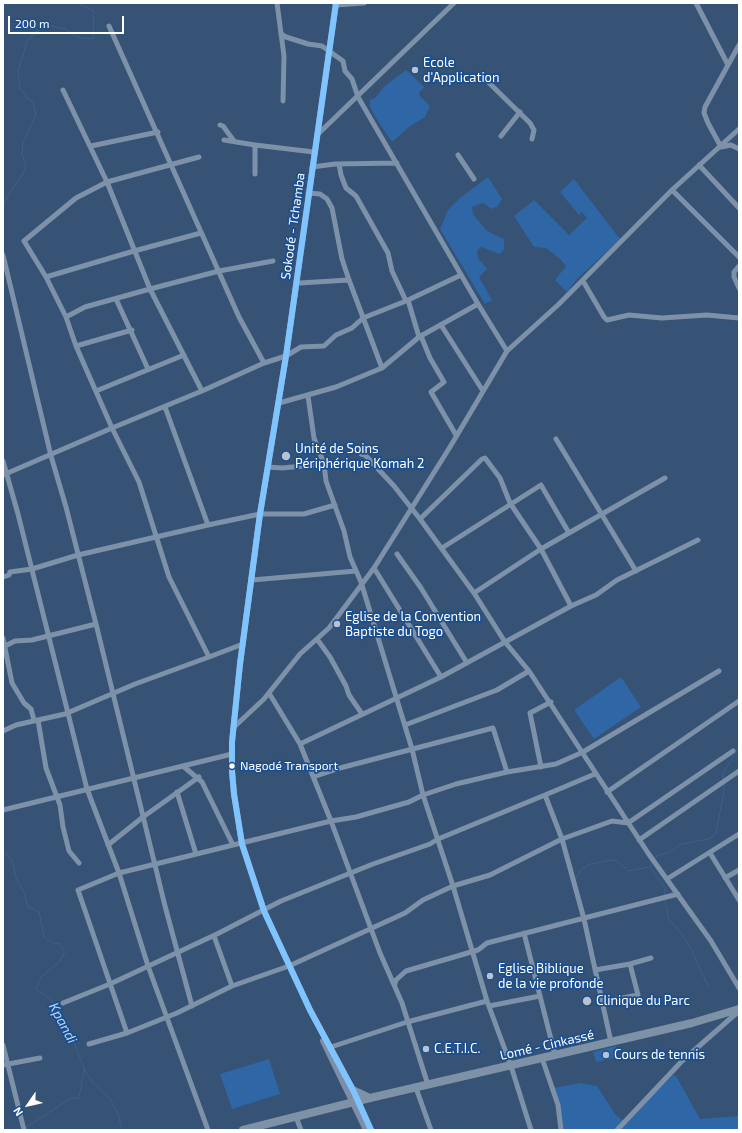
<!DOCTYPE html>
<html>
<head>
<meta charset="utf-8">
<style>
	body { margin:0 }
	#map { position:relative; width:742px; height:1133px; overflow:hidden; background:#365274; font-family:"Exo 2",sans-serif }
	canvas { display:block }
	.frame { position:absolute; inset:0; border:4px solid #fff; pointer-events:none }
	.north { position:absolute; left:8px; top:1085px; width:40px; height:40px; -webkit-text-stroke:3px #1b4f8f; paint-order:stroke; rotate:236deg; font-size:11px; font-weight:700; line-height:16px; text-align:center; color:#fff }
	.north::after { content:''; display:block; margin:auto; width:14px; height:18px; background:#fff; clip-path:polygon(50% 0,100% 100%,50% 72%,0 100%) }
	.scale { position:absolute; left:8px; top:16px; width:116px; height:18px; box-sizing:border-box; border:2px solid #fff; border-top:0; padding-left:5px; font-size:12px; line-height:14px; white-space:nowrap; color:#fff; -webkit-text-stroke:3px #1b4f8f; paint-order:stroke }
</style>
</head>
<body>
<div id="map">
<canvas width="742" height="1133"></canvas>
<div class="frame"></div>
<div class="north">N</div>
<div class="scale">200 m</div>
</div>
<script>
const ctx = document.querySelector('canvas').getContext('2d');
ctx.lineJoin = 'round';
function fill(path, color) {
  ctx.fillStyle = color;
  ctx.fill(path, 'evenodd');
}
function shape(rows) {
  const path = new Path2D();
  for (const r of rows) {
    path.moveTo(r[0], r[1]);
    for (let i = 2; i < r.length; i += 2) path.lineTo(r[i], r[i + 1]);
  }
  return path;
}
function trace(path, color, width, dash) {
  ctx.strokeStyle = color;
  ctx.lineWidth = width;
  ctx.lineCap = dash ? 'butt' : 'round';
  ctx.setLineDash(dash || []);
  ctx.stroke(path);
}
function label(font, color, halo, rows, align = 'center') {
  ctx.font = font + ' "Exo 2",sans-serif';
  ctx.lineWidth = 3.5;
  ctx.setLineDash([]);
  ctx.textBaseline = 'middle';
  ctx.strokeStyle = halo;
  ctx.fillStyle = color;
  for (const [text, x, y, turn = 0] of rows) {
    ctx.save();
    ctx.translate(x, y);
    ctx.rotate((+turn || 0) * Math.PI / 180);
    ctx.textAlign = isNaN(turn) ? turn : align;
    if (halo) ctx.strokeText(text, 0, 0);
    ctx.fillText(text, 0, 0);
    ctx.restore();
  }
}
const green = shape([
	[406,70,424,87,419,93,419,95,430,106,425,117,410,126,392,142,376,118,370,107,370,100,375,98,386,85],
	[488,177,502,199,498,206,492,209,483,203,472,207,473,214,487,231,504,239,504,249,500,254,481,247,477,251,478,258,487,269,479,277,492,300,485,304,440,229,448,210,461,197],
	[574,179,620,239,576,280,567,292,555,280,566,266,560,259,546,248,534,247,514,216,534,200,569,235,587,218,582,212,579,215,560,192],
	[621,677,641,707,594,739,574,710],
	[616,1046,618,1057,596,1062,593,1052],
	[269,1059,280,1094,232,1109,220,1074],
	[673,1075,676,1076,700,1119,739,1116,739,1130,563,1130,554,1088,580,1083,597,1086,615,1114,625,1122]
]);
const stream = shape([
	[3,205,11,190,22,176,26,165,22,154,23,143,36,115,33,102,27,98,20,88,18,72,27,41,37,31,51,26,66,29,77,37,93,39,94,11,76,3],
	[723,779,723,773,739,748],
	[3,852,12,860,16,878,24,893,28,907,39,912,44,937,51,942,59,944,65,952,60,961,41,977,36,989,52,1000,58,1019,72,1037,85,1071,93,1083,110,1099,118,1114,122,1130],
	[655,859,657,856,670,852,681,844,709,839,716,833,724,791,724,784],
	[652,864,650,867,665,888,665,895],
	[575,880,581,870,590,864,613,860,621,864,628,871,649,867],
	[665,900,669,920,682,934,690,947,708,986],
	[25,1128,71,1098,78,1098,80,1093,84,1068]
]);
const minor = shape([
	[277,3,284,56,283,101],
	[696,3,728,65],
	[336,5,364,3],
	[109,26,239,317,264,363],
	[281,34,286,37,308,44,322,46,343,61,345,71,352,79,358,97,478,304,507,351],
	[739,45,705,107,704,113,708,123,721,147,731,145,739,149],
	[481,75,530,123,534,130,532,139],
	[63,90,107,182,150,289,202,391],
	[220,125,223,126,234,141],
	[317,135,454,3],
	[501,136,520,112],
	[224,140,255,145],
	[91,146,158,132],
	[458,155,474,179],
	[199,157,107,182,76,198,24,241,46,277,66,317,76,346,112,428,202,391,264,363,286,356,301,347,324,346,336,335,352,328,363,318,406,301,461,275],
	[339,164,341,175,346,188,356,196,388,253,392,271,406,301],
	[699,165,739,208],
	[312,167,335,164,397,163],
	[255,174,255,145,314,152],
	[672,190,739,257],
	[308,193,320,194,327,199,332,208,342,259,349,280,382,368],
	[3,255,51,456,66,507,96,624,165,906,192,1006],
	[739,266,734,272,734,277,739,288],
	[46,277,134,251,201,233],
	[583,281,604,317,607,320,629,315,662,318,707,315,739,318],
	[300,283,349,280],
	[116,299,148,369],
	[408,300,419,337],
	[66,317,85,307,150,289,219,271,273,261],
	[441,325,483,391],
	[421,336,430,358,444,382,431,392,456,435],
	[76,346,132,330],
	[96,391,184,355],
	[308,396,314,438,324,464,326,481,344,531,350,557,361,582,412,749,423,795,453,886,487,1001,511,1066,531,1130],
	[279,403,336,387,382,368,419,337,478,304],
	[165,407,208,525],
	[556,439,636,571],
	[361,454,365,455,394,486,420,519,474,593,505,642,529,671,648,853,711,941,739,988],
	[3,461,18,514,87,789,119,873,148,966,208,1130],
	[268,467,282,468,324,464],
	[3,475,112,428,139,482,169,577,209,657,243,644],
	[420,519,482,459,485,458,500,478,510,503,541,549,571,606],
	[442,548,541,485,569,533],
	[397,554,421,588,467,663],
	[374,568,441,677],
	[3,577,9,575,10,572,32,569,78,555,208,525,260,514,304,514,335,505],
	[252,580,356,571],
	[474,593,541,549,665,478],
	[3,638,12,683,24,703,31,709,34,720],
	[317,639,330,657,346,686,349,695,362,714],
	[5,646,15,641,32,640,96,624],
	[269,693,300,744,331,821,380,953,402,1003,428,1085],
	[38,720,65,714,135,684,209,657],
	[405,725,497,690,529,671],
	[233,728,264,699,300,654,329,628,374,568,450,447,507,351,559,304,672,190,739,129],
	[3,731,16,725,38,720,46,768,60,805,63,827,69,851,79,863],
	[300,744,441,677,571,606,596,595,617,580,698,540],
	[183,766,202,782,233,845],
	[541,767,530,713,551,702],
	[595,774,545,795,562,839,584,919,611,1042],
	[313,777,340,768,493,728,507,772],
	[177,792,196,854],
	[607,792,739,701],
	[3,810,232,754],
	[639,840,739,771],
	[108,845,143,817,199,777],
	[710,853,739,900],
	[725,878,739,870],
	[667,879,739,834],
	[524,933,555,1055],
	[214,936,232,986],
	[595,970,630,964,651,958],
	[395,984,396,980,406,971,478,950,487,943,678,894],
	[602,1002,638,995,630,964],
	[63,1003,110,984,217,934,281,901,373,864,430,844,438,839,545,795],
	[489,1006,540,996],
	[127,1033,78,890,119,873,331,821,356,817,409,802,423,795,456,784,507,772,556,764,583,752,719,671],
	[89,1044,127,1033,177,1013,232,986,289,966,405,913,423,900,453,886,490,875,562,839,612,821,628,823,733,751],
	[3,1045,24,1130],
	[331,1047,407,1022,487,1001],
	[542,1058,558,1105,561,1130],
	[3,1065,40,1058],
	[416,1088,431,1130],
	[296,1117,301,1130],
	[617,1130,682,1061,739,1011]
]);
const major = shape([
	[336,3,286,356,260,514,240,664,232,742,232,771,234,794,242,844,264,911,310,1010,353,1090,371,1130],
	[323,1041,366,1130]
]);
const highway = shape([
	[353,1090,370,1098],
	[243,1130,370,1098,692,1023,739,1009]
]);
const bus1 = shape([
	[336,3,286,356,260,514,240,664,232,742,232,771,234,794,242,844,264,911,310,1010,353,1090,371,1130]
]);
const markers = [
	[415,70,4,"#b9c2ce"],
	[286,456,5,"#b9c2ce"],
	[337,624,4,"#b9c2ce"],
	[232,766,3.5,"#fff"],
	[490,976,4,"#b9c2ce"],
	[587,1001,5,"#b9c2ce"],
	[426,1049,4,"#b9c2ce"],
	[606,1055,4,"#b9c2ce"]
];
const busNames = [
	["Nagodé Transport",240,766]
];
const poiNames = [
	["Ecole",423,63],
	["d'Application",423,78],
	["Unité de Soins",295,449],
	["Périphérique Komah 2",295,464],
	["Eglise de la Convention",345,617],
	["Baptiste du Togo",345,632],
	["Eglise Biblique",498,969],
	["de la vie profonde",498,984],
	["Clinique du Parc",596,1001],
	["C.E.T.I.C.",434,1049],
	["Cours de tennis",614,1055]
];
const streetNames = [
	["Sokodé - Tchamba",293,226,-82],
	["Lomé - Cinkassé",547,1045,-13]
];
const waterNames = [
	["Kpandi",63,1023,62]
];
fill(green, '#2f66a5');
trace(stream, '#3b618d', 1);
trace(minor, '#7d92a8', 5);
trace(major, '#7d8ea7', 6);
trace(highway, '#7e92a7', 8);
trace(bus1, '#80c4ff', 6);
for (const [x, y, r, color] of markers) {
  const dot = new Path2D();
  dot.arc(x, y, r, 0, 2 * Math.PI);
  ctx.fillStyle = color;
  ctx.fill(dot);
  trace(dot, '#1b4f8f', 1.5);
}
label('12px', '#fff', '#1b4f8f', busNames, 'left');
label('13px', '#fff', '#1b4f8f', poiNames, 'left');
label('13px', '#fff', '#1b4f8f', streetNames);
label('italic 14px', '#b5d3f5', '#1b4f8f', waterNames);
</script>
</body>
</html>
